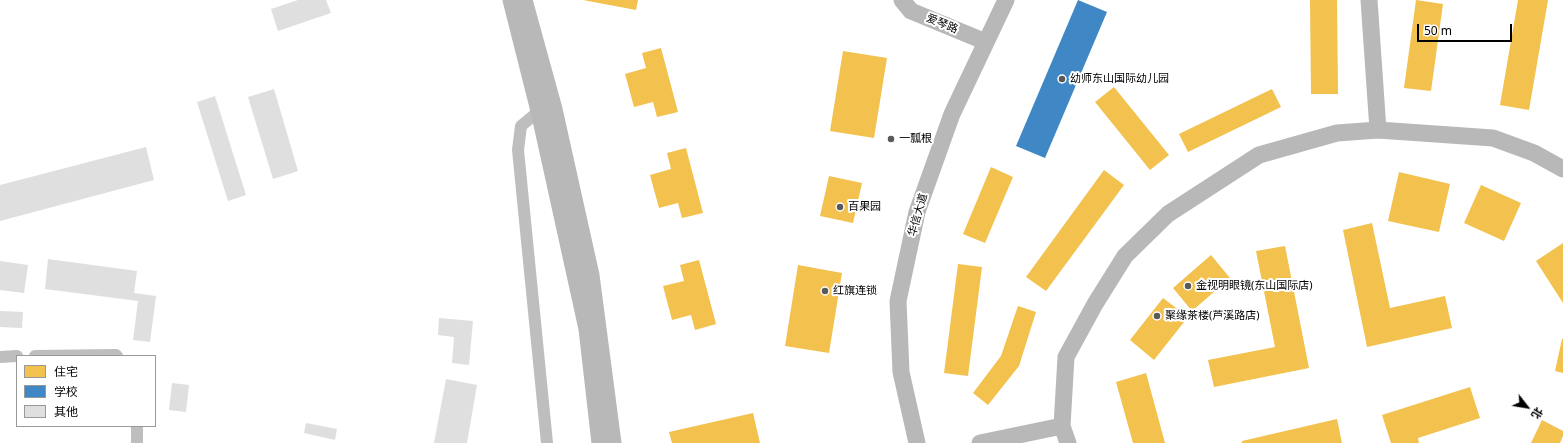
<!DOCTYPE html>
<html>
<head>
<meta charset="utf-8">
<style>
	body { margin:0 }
	#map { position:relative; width:1563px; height:443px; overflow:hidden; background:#fff; font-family:"Noto Sans","Noto Sans SC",sans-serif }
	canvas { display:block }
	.legend { position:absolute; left:16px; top:355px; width:140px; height:72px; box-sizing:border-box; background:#fff; border:1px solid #999; margin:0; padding:5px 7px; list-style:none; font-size:12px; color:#000 }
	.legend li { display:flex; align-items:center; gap:8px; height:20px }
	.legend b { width:20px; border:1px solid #999 }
	.north { position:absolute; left:1507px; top:387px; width:40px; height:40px; -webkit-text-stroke:3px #fff; paint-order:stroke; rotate:121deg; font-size:11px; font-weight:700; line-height:16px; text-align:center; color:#000 }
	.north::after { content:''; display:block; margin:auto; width:14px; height:18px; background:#000; clip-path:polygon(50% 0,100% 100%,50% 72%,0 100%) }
	.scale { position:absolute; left:1417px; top:24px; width:95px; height:18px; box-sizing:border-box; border:2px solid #000; border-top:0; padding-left:5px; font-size:12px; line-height:14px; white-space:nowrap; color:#000; -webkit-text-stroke:3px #fff; paint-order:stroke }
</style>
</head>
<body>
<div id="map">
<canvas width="1563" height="443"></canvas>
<ul class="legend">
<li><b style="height:11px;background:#f2c14e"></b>住宅</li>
<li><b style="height:11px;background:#3f88c5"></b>学校</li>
<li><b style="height:11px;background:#dfdfdf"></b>其他</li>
</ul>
<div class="north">北</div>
<div class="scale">50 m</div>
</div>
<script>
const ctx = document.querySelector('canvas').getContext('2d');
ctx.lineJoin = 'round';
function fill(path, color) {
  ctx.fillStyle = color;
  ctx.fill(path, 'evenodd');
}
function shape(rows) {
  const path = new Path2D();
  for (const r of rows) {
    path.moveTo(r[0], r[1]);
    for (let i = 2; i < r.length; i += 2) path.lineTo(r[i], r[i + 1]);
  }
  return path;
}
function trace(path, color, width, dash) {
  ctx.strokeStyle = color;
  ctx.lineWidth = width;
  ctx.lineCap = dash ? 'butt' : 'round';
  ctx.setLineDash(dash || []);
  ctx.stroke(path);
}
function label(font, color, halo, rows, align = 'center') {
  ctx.font = font + ' "Noto Sans","Noto Sans SC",sans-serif';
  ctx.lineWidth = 4;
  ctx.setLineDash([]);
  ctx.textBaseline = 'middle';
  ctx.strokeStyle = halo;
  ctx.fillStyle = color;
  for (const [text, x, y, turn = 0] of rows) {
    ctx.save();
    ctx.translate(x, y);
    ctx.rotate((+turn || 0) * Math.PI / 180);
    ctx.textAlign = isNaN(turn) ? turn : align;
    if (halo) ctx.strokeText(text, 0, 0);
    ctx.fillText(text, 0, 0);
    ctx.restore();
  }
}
const homes = shape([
	[583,0,638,0,636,10],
	[1310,0,1337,0,1338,94,1311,94],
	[1416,0,1443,4,1431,91,1404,88],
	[1518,0,1548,0,1529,110,1500,105],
	[661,48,678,112,657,117,653,102,634,107,625,74,646,68,642,53],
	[843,51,887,58,874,138,830,131],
	[1114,87,1169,155,1150,170,1095,102],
	[1272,89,1281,107,1188,152,1179,134],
	[686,148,703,213,682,218,678,203,659,208,650,175,671,169,667,153],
	[991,167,1013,177,985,243,963,234],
	[1104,170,1124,185,1046,291,1026,277],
	[1399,172,1450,184,1439,232,1388,221],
	[829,176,862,183,853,223,820,216],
	[1481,185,1521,203,1504,241,1464,223],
	[1372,223,1390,308,1445,296,1452,328,1367,347,1343,230],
	[1563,243,1563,303,1536,261],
	[1285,246,1309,368,1214,387,1208,360,1275,347,1256,251],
	[1211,255,1230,278,1192,311,1173,288],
	[699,260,716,324,695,330,691,315,672,320,663,286,684,281,680,265],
	[958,264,982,267,968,376,944,373],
	[798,265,842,273,829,353,785,346],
	[1163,298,1188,317,1154,360,1130,340],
	[1018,306,1036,312,1019,366,988,405,973,393,1001,356],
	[1562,339,1563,339,1563,373,1555,371],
	[1146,373,1165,443,1133,443,1116,382],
	[1470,387,1480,418,1418,438,1419,443,1391,443,1382,415],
	[753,413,760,443,672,443,669,432],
	[1337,419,1342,443,1242,443,1242,441],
	[1542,420,1563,431,1563,436,1560,443,1531,443]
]);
const schools = shape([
	[1078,0,1107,12,1045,158,1016,146]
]);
const building = shape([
	[298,0,326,0,331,13,278,31,271,9],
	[274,89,298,171,273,179,248,97],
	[215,96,246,195,228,201,197,102],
	[146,147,154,180,0,221,0,185],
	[48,259,137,271,134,293,156,296,150,342,133,340,138,301,45,289],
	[0,261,28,265,24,293,0,290],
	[0,311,23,312,22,328,0,327],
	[439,318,473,321,469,365,452,363,454,337,438,335],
	[446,379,477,385,467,443,434,443],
	[172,383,189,385,186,412,169,410],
	[306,423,337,429,335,440,304,433]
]);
const street = shape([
	[539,111,521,126,518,150,547,443],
	[35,356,116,355,117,356],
	[0,357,17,356],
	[137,426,137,443]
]);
const secondary = shape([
	[511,0,539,111,587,329,600,443],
	[524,0,554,109,591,275,613,443],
	[902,0,911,11,986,42],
	[1369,0,1378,130],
	[917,443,901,372,898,301,917,212,952,114,1006,0],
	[980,443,1062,426],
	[1068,443,1062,426,1066,357,1095,304,1125,256,1168,214,1259,155,1337,133,1378,130,1493,138,1534,153,1563,169]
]);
const markers = [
	[1062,79,4,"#595959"],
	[891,139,4,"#595959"],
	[840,207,4,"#595959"],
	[1188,286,4,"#595959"],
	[825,291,4,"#595959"],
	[1157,316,4,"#595959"]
];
const streetNames = [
	["爱琴路",942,24,22],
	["华信大道",918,215,-74]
];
const poiNames = [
	["幼师东山国际幼儿园",1070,79],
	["一瓢根",899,139],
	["百果园",848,207],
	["金视明眼镜(东山国际店)",1196,286],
	["红旗连锁",833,291],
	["聚缘茶楼(芦溪路店)",1165,316]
];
fill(homes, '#f2c14e');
fill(schools, '#3f88c5');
fill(building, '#dfdfdf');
trace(street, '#bebebe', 12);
trace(secondary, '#b8b8b8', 17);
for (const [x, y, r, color] of markers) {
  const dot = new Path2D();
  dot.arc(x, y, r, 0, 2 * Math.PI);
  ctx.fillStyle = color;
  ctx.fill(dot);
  trace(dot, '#fff', 1.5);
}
label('11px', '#000', '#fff', streetNames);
label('11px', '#000', '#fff', poiNames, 'left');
</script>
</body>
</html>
